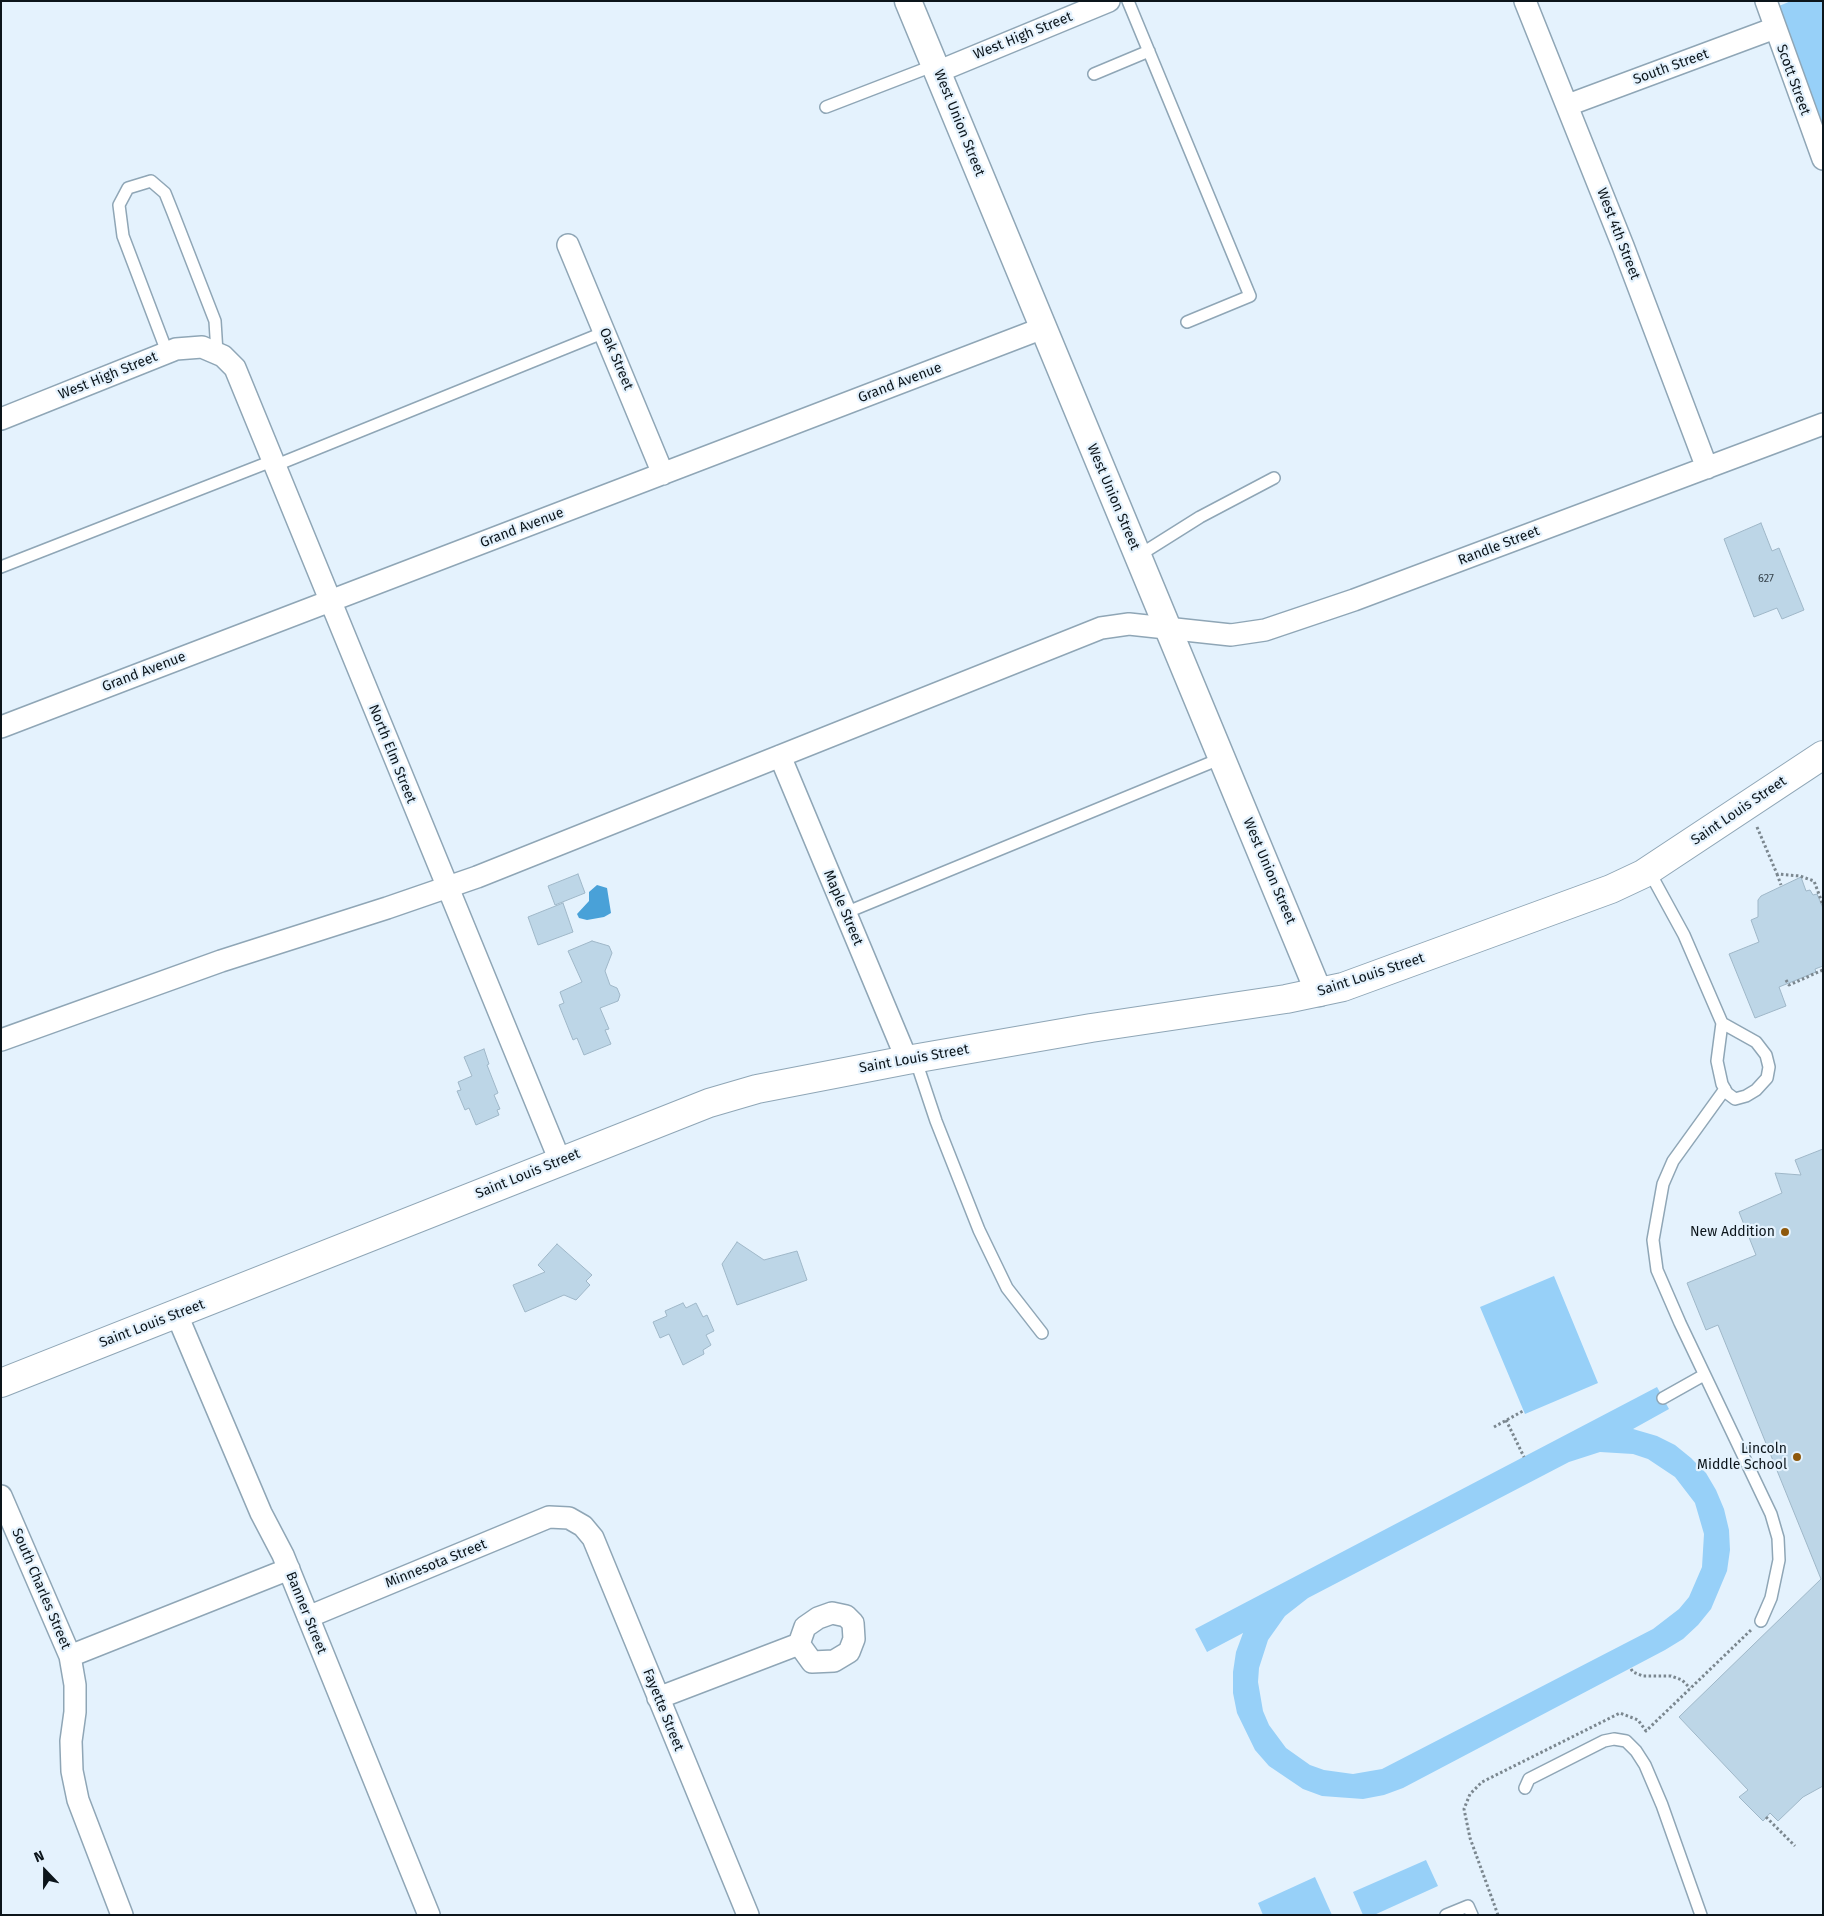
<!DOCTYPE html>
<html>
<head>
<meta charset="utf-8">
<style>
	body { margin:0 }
	#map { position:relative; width:1824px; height:1916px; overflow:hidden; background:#e4f2fd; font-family:"Fira Sans",sans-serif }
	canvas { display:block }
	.frame { position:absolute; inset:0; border:2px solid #0c151b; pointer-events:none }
	.north { position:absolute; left:20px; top:1846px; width:50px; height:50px; -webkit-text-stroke:4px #e4f2fd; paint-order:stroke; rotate:338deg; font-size:14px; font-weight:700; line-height:20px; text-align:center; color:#0c151b }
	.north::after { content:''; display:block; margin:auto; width:18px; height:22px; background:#0c151b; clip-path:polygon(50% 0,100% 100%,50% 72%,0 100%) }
</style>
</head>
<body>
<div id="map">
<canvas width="1824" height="1916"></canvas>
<div class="frame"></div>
<div class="north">N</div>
</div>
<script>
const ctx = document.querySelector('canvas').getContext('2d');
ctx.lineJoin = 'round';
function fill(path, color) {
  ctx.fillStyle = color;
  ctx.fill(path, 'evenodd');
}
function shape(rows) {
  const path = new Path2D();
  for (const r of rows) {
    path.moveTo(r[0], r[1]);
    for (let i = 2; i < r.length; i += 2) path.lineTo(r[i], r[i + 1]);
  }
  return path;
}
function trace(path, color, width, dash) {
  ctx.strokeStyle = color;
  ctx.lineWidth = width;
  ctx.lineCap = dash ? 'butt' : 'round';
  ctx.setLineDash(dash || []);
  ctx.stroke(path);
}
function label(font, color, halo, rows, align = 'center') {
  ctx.font = font + ' "Fira Sans",sans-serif';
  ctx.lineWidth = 4.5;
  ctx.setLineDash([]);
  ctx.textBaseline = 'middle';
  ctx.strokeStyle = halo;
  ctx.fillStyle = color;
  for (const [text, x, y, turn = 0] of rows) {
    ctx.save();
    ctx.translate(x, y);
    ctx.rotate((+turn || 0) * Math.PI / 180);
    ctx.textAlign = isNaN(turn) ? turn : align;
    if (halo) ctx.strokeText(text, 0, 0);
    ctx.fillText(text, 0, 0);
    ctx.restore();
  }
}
const green = shape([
	[1791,1,1823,1,1823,125,1779,6],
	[1554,1276,1598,1383,1525,1414,1480,1307],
	[1657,1387,1669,1409,1633,1429,1657,1436,1675,1445,1691,1458,1706,1473,1716,1490,1724,1509,1729,1530,1730,1550,1727,1571,1711,1609,1698,1625,1683,1639,1665,1650,1403,1788,1384,1795,1363,1799,1322,1796,1303,1789,1269,1766,1255,1750,1237,1713,1233,1693,1233,1672,1236,1652,1243,1633,1207,1652,1195,1629],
	[1600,1452,1633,1454,1648,1459,1675,1477,1695,1503,1704,1534,1702,1567,1689,1597,1679,1609,1653,1629,1382,1769,1353,1774,1324,1770,1310,1765,1286,1748,1269,1725,1263,1711,1258,1682,1259,1668,1268,1640,1285,1616,1308,1598,1569,1462],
	[1426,1860,1438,1886,1374,1915,1363,1915,1353,1892],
	[1315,1877,1332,1915,1263,1915,1258,1903]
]);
const water = shape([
	[597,885,607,888,611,913,604,917,587,920,579,918,577,914,589,901,589,892]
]);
const building = shape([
	[1761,523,1772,551,1779,548,1804,610,1782,619,1777,608,1754,617,1724,539,1761,523],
	[578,874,585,893,555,905,548,886,578,874],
	[1801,877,1806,891,1810,890,1813,895,1817,894,1823,908,1823,966,1815,969,1816,972,1779,987,1786,1006,1755,1018,1729,954,1759,942,1751,920,1758,917,1758,900,1761,896,1801,877],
	[563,903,573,932,538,945,528,917,563,903],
	[592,941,609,946,612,953,605,971,610,985,617,988,620,995,618,1001,600,1008,609,1029,605,1030,611,1044,584,1055,577,1038,573,1040,559,1005,564,1003,560,992,582,982,568,951,592,941],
	[484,1049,489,1064,487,1065,498,1093,494,1095,500,1109,497,1110,499,1115,476,1125,469,1108,465,1110,457,1091,461,1090,458,1082,472,1076,464,1057,484,1049],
	[1823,1149,1823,1786,1803,1797,1778,1821,1770,1813,1763,1821,1739,1797,1748,1790,1679,1717,1821,1579,1718,1325,1706,1330,1687,1283,1756,1255,1739,1212,1782,1193,1775,1173,1801,1175,1795,1160,1823,1149],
	[737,1242,764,1260,797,1251,807,1280,737,1305,722,1264,737,1242],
	[557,1244,592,1275,586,1281,590,1285,576,1300,564,1295,525,1312,513,1285,545,1272,538,1265,557,1244],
	[683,1303,686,1308,696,1303,703,1317,707,1315,714,1331,706,1335,711,1345,703,1350,704,1354,683,1365,669,1334,660,1338,653,1322,667,1316,665,1311,683,1303]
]);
const path = shape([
	[1757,827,1777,874,1800,876,1814,881,1823,905],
	[1777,874,1781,885],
	[1786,980,1789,985,1823,970],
	[1506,1420,1524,1457],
	[1494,1427,1523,1411],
	[1631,1669,1633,1672,1643,1676,1671,1676,1682,1680,1690,1688],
	[1766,1817,1795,1846],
	[1498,1915,1470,1838,1464,1809,1470,1794,1482,1782,1620,1713,1638,1720,1646,1731,1751,1630]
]);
const service = shape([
	[1128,1,1250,296,1187,322],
	[1094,74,1149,51],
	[826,107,935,65],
	[167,352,123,236,119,205,128,188,151,181,165,193,173,213,215,321,217,353],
	[274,466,605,332],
	[1138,556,1200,517,1274,478],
	[1,567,272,461],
	[1649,871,1684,935,1722,1023,1717,1061,1722,1084,1727,1093,1735,1099,1746,1096,1756,1090,1767,1078,1769,1067,1766,1055,1756,1042,1722,1023],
	[845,913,1222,758],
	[915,1058,936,1121,979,1230,1007,1288,1042,1333],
	[1725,1089,1673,1161,1663,1184,1653,1240,1657,1270,1680,1323,1771,1514,1778,1538,1779,1560,1771,1598,1761,1621],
	[1663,1398,1704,1375],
	[1525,1788,1529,1779,1604,1741,1614,1739,1626,1741,1636,1751,1645,1765,1662,1805,1701,1915],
	[1446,1915,1468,1906,1472,1915]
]);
const minor = shape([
	[1525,1,1623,246,1707,468],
	[1766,1,1823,159],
	[937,72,1109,1],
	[1568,105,1775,28],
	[568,245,663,474],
	[1,419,176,349,202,347,223,356,235,368,560,1161],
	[1,727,1043,328],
	[780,756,907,1060],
	[1,1040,221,961,387,908,477,877,1101,628,1129,624,1231,635,1265,630,1354,600,1823,424],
	[177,1315,261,1513,283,1555,429,1915],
	[1,1496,70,1656,75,1685,75,1712,71,1741,72,1771,78,1800,122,1915],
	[308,1617,549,1517,569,1518,583,1526,593,1538,748,1915],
	[70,1656,289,1569],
	[658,1698,799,1644,812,1662,834,1661,849,1652,854,1639,853,1623,846,1616,832,1613,818,1618,805,1627,799,1644]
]);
const tertiary = shape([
	[908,1,1319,993]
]);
const primary = shape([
	[1,1383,709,1103,757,1089,907,1060,1091,1028,1286,999,1343,987,1611,889,1643,874,1823,755]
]);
const markers = [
	[1785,1232,5,"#8e580b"],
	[1797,1457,5,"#8e580b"]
];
const numberNames = [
	["627",1766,579]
];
const streetNames = [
	["West High Street",1023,36,-22],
	["South Street",1671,67,-20],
	["Scott Street",1793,80,70],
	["West Union Street",959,123,68],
	["West 4th Street",1618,234,69],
	["Oak Street",616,359,67],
	["West High Street",108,376,-22],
	["Grand Avenue",900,383,-21],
	["West Union Street",1113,497,67],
	["Grand Avenue",522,528,-21],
	["Randle Street",1499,546,-21],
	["Grand Avenue",144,672,-21],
	["North Elm Street",392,754,68],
	["Saint Louis Street",1739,811,-34],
	["West Union Street",1269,871,67],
	["Maple Street",843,908,67],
	["Saint Louis Street",1371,975,-18],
	["Saint Louis Street",914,1059,-10],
	["Saint Louis Street",528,1174,-22],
	["Saint Louis Street",152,1324,-21],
	["Minnesota Street",436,1564,-22],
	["South Charles Street",41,1589,67],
	["Banner Street",306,1613,68],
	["Fayette Street",663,1710,68]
];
const poiNames = [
	["New Addition",1775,1232],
	["Lincoln",1787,1449],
	["Middle School",1787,1465]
];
fill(green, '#97d0f8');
fill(water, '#49a1d8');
fill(building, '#bdd6e7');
trace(building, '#9fb7c8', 1);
trace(service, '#8fa6b6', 14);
trace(minor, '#8fa6b6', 24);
trace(tertiary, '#8fa6b6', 29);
trace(primary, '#8fa6b6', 30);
trace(path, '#7b878f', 3, [2.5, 2.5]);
trace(service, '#fff', 11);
trace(minor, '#fff', 21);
trace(tertiary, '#fff', 26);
trace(primary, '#fff', 28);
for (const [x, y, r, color] of markers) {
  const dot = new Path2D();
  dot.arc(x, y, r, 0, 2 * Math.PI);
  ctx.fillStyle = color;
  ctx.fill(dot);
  trace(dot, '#e4f2fd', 2);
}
label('11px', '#38454e', null, numberNames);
label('14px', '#0c151b', '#e4f2fd', streetNames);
label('14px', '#0c151b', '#e4f2fd', poiNames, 'right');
</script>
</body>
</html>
